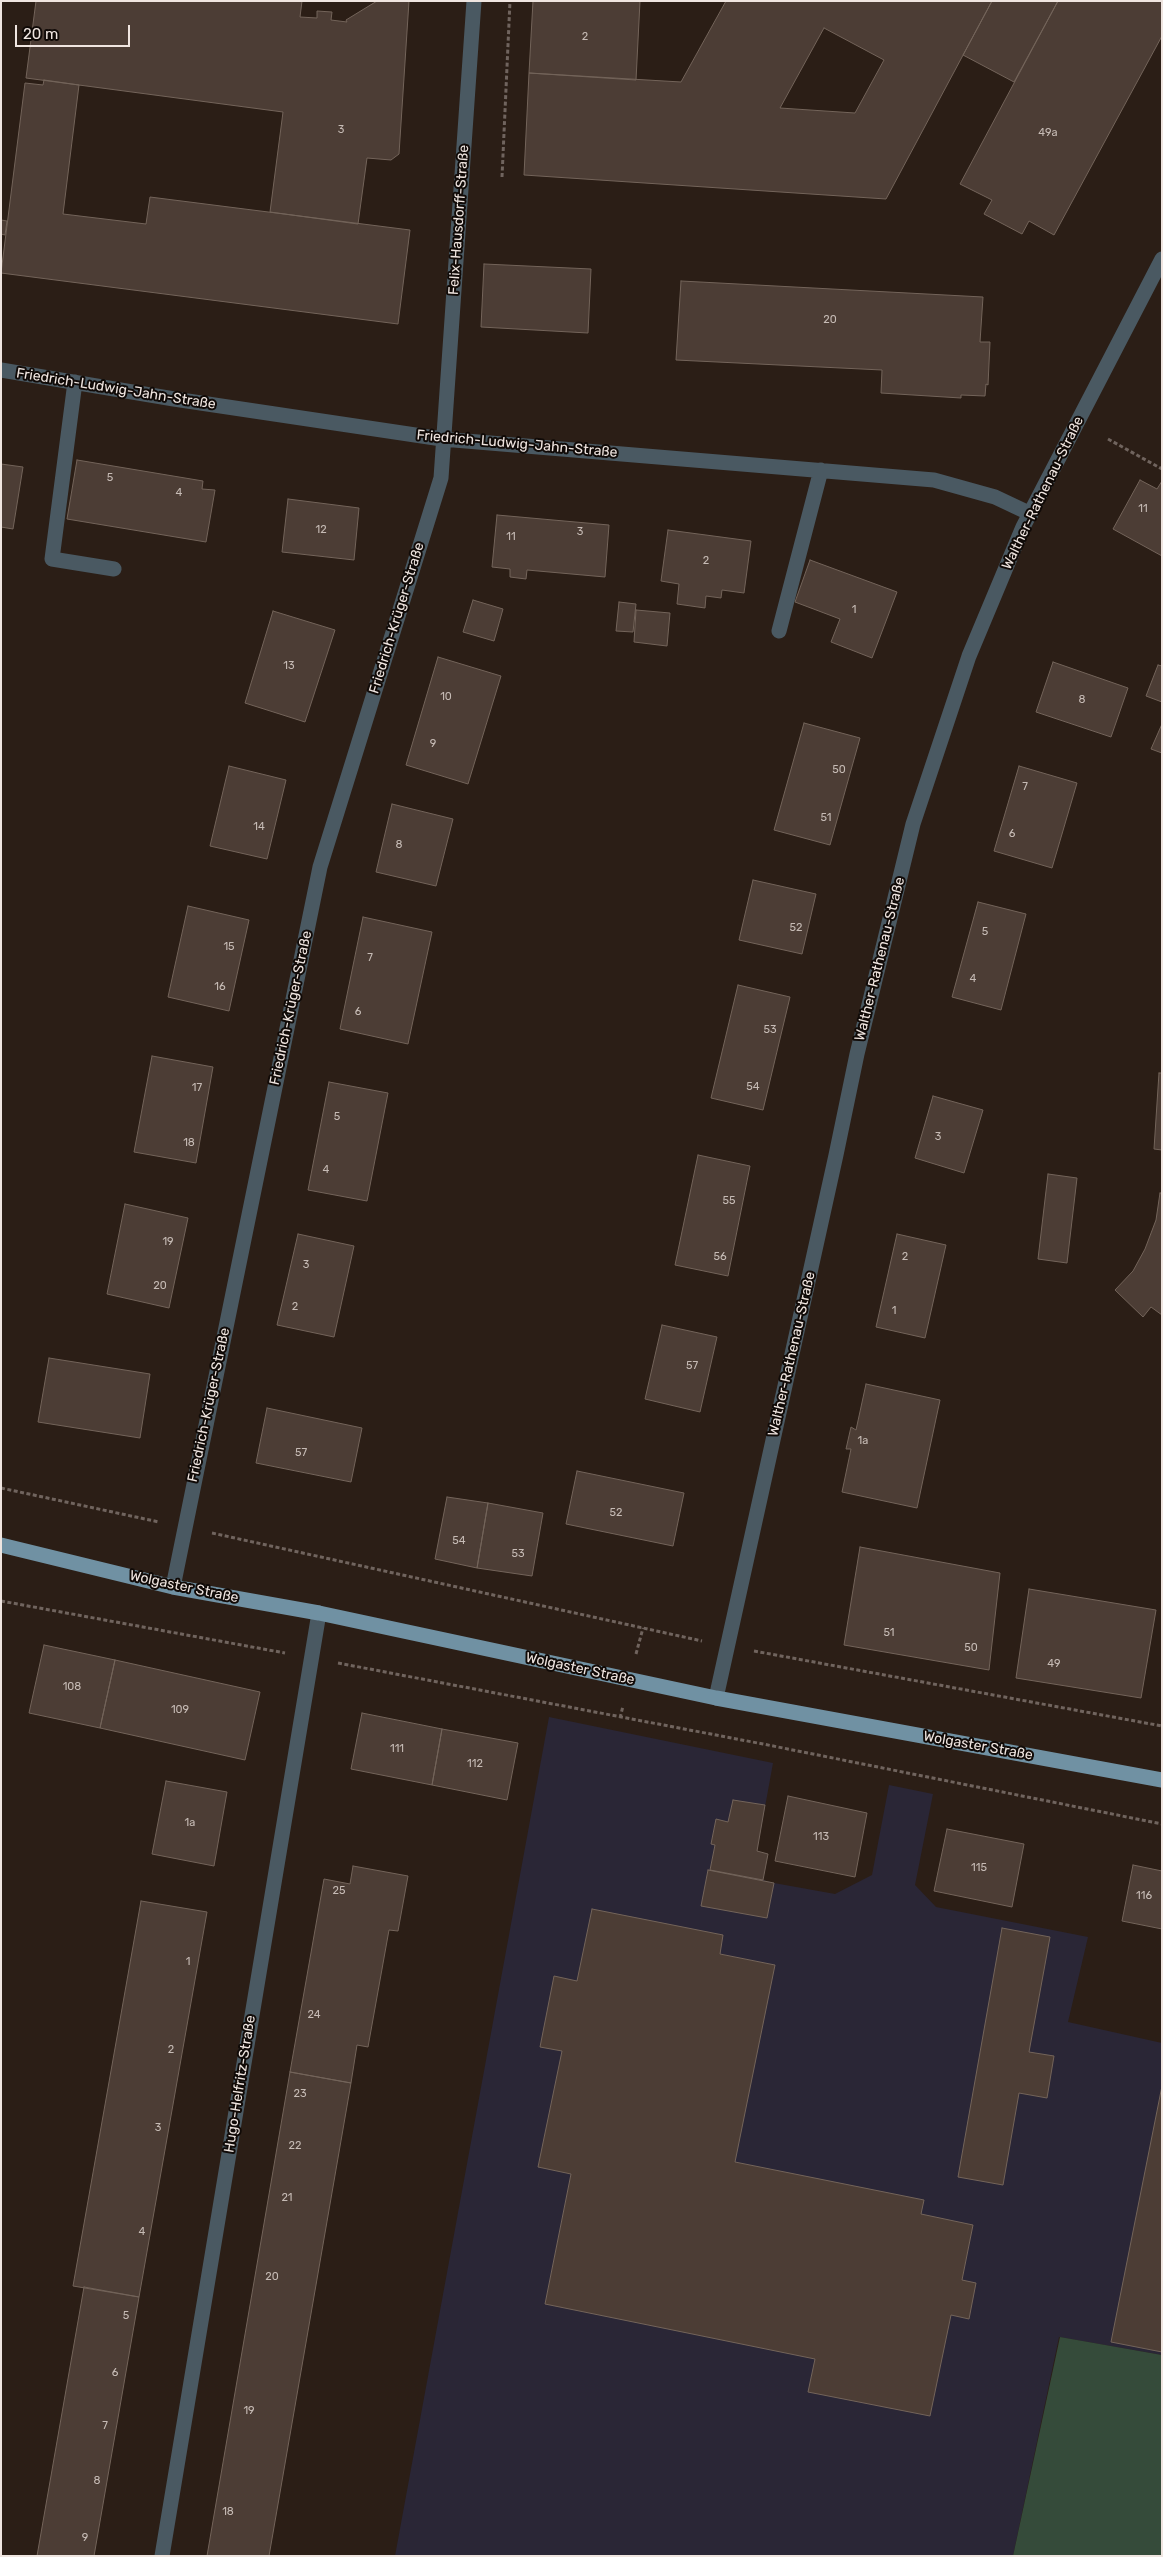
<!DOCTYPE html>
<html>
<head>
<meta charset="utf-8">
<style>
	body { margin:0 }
	#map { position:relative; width:1163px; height:2557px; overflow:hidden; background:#2b1e16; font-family:Rubik,sans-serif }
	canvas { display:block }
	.frame { position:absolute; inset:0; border:2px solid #efe5e0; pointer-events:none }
	.scale { position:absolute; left:15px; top:25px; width:115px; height:22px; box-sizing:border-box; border:2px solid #efe5e0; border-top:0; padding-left:6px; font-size:15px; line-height:18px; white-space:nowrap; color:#efe5e0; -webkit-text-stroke:4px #100a07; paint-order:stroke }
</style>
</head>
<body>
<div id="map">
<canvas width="1163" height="2557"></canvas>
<div class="frame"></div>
<div class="scale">20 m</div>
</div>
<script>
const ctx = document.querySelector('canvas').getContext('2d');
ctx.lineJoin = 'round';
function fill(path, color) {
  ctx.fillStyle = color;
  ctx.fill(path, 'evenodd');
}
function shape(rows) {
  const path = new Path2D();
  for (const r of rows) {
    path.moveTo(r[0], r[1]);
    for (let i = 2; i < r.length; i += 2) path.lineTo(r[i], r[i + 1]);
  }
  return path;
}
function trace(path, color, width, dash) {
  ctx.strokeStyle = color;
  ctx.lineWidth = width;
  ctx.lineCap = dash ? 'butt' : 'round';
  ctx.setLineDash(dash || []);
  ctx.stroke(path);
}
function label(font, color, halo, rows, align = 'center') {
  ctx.font = font + ' Rubik,sans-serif';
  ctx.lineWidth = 4;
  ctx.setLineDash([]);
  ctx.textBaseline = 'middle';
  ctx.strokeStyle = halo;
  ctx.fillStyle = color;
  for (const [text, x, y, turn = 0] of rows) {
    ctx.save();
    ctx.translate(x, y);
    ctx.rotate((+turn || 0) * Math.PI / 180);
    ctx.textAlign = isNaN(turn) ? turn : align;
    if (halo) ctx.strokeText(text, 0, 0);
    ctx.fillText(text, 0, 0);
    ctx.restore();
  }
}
const commercial = shape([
	[549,1717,773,1763,757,1851,768,1854,763,1880,774,1883,835,1894,872,1875,889,1785,933,1794,915,1885,936,1907,1088,1937,1068,2022,1162,2043,1162,2355,1059,2337,1013,2556,395,2556]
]);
const green = shape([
	[1060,2337,1162,2355,1162,2556,1013,2556]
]);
const building = shape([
	[36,1,302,1,300,17,317,18,317,11,332,12,331,20,347,22,346,20,377,1,409,1,399,154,391,160,367,158,358,224,270,212,283,112,26,78,36,1],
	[533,1,640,1,636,80,529,73,533,1],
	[726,1,992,1,886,199,524,175,529,73,681,82,726,1],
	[824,28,884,60,855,113,780,108,824,28],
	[992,1,1058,1,1014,82,963,55,992,1],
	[1058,1,1162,1,1162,36,1054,235,1029,221,1022,234,984,214,992,200,960,184,1058,1],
	[44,80,79,85,63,214,146,224,150,197,410,230,398,324,1,273,25,83,43,85,44,80],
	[1,220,7,221,5,235,1,234,1,220],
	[484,264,591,269,588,333,481,327,484,264],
	[681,281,983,297,980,342,990,342,988,385,986,384,985,396,961,395,961,398,881,393,882,370,676,360,681,281],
	[77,460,203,481,202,489,215,490,206,542,67,519,77,460],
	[1,464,23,467,13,529,1,527,1,464],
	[1140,480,1157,489,1162,481,1162,556,1113,529,1140,480],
	[288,499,359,508,354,560,282,552,288,499],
	[497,515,609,525,605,577,527,570,526,579,510,577,510,569,492,567,497,515],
	[668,530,751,541,744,593,722,590,721,598,706,596,705,608,677,604,679,584,661,581,668,530],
	[810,560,897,592,872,658,831,642,840,619,795,602,810,560],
	[473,600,503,609,494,641,463,632,473,600],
	[619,602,636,604,633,632,616,631,619,602],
	[636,610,670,613,667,646,634,642,636,610],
	[273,611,335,630,305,722,245,703,273,611],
	[438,657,501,676,468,784,406,765,438,657],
	[1053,662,1128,688,1111,737,1036,712,1053,662],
	[1158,665,1162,666,1162,702,1146,696,1158,665],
	[804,723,860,738,830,845,774,830,804,723],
	[1162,724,1162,753,1151,749,1162,724],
	[229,766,286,780,267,859,210,846,229,766],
	[1019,766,1077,783,1052,868,994,851,1019,766],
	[392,804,453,819,436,886,376,872,392,804],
	[753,880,816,894,802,954,739,940,753,880],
	[978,902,1026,914,1001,1010,952,997,978,902],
	[188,906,249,920,229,1011,168,997,188,906],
	[363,917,432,932,408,1044,340,1029,363,917],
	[738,985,790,997,763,1110,711,1098,738,985],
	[152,1056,213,1067,196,1163,134,1152,152,1056],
	[1159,1073,1162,1073,1162,1150,1154,1149,1159,1073],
	[329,1082,388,1093,367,1201,308,1190,329,1082],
	[933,1096,983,1110,964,1173,915,1158,933,1096],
	[698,1155,750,1166,728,1276,675,1265,698,1155],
	[1048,1174,1077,1178,1067,1263,1038,1259,1048,1174],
	[1160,1193,1162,1193,1162,1315,1151,1307,1143,1317,1115,1290,1133,1271,1145,1249,1156,1220,1160,1193],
	[125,1204,188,1218,169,1308,107,1294,125,1204],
	[298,1234,354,1246,334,1337,277,1325,298,1234],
	[897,1234,946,1245,925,1338,876,1327,897,1234],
	[662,1325,717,1337,700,1412,645,1399,662,1325],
	[49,1358,150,1374,140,1438,38,1422,49,1358],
	[866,1384,940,1400,917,1508,842,1492,851,1449,846,1449,851,1427,856,1430,866,1384],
	[267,1408,362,1428,351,1482,256,1463,267,1408],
	[577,1471,684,1493,673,1546,566,1524,577,1471],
	[447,1497,488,1503,477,1568,435,1559,447,1497],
	[488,1503,543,1513,532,1576,477,1568,488,1503],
	[860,1547,1000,1573,989,1670,844,1645,860,1547],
	[1029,1589,1156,1610,1141,1698,1016,1678,1029,1589],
	[44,1645,115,1660,100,1728,29,1713,44,1645],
	[115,1660,260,1692,245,1760,100,1728,115,1660],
	[362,1713,442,1729,432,1785,351,1769,362,1713],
	[442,1729,518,1743,507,1800,432,1785,442,1729],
	[166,1781,227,1792,214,1866,152,1854,166,1781],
	[788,1796,867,1813,855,1877,775,1861,788,1796],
	[733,1800,765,1805,757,1851,768,1854,763,1880,710,1870,715,1845,711,1844,716,1819,728,1822,733,1800],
	[947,1829,1024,1844,1012,1907,934,1891,947,1829],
	[1133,1865,1162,1871,1162,1929,1122,1921,1133,1865],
	[353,1866,408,1876,398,1931,389,1930,368,2047,357,2045,351,2083,290,2072,324,1879,350,1884,353,1866],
	[708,1870,774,1883,767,1918,701,1906,708,1870],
	[141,1901,207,1912,139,2297,73,2286,141,1901],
	[592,1909,723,1935,720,1954,775,1965,735,2162,924,2200,921,2214,973,2225,962,2280,976,2283,969,2319,951,2315,930,2416,808,2392,815,2359,545,2304,571,2174,538,2167,562,2051,540,2047,554,1976,577,1981,592,1909],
	[1002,1928,1050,1937,1029,2052,1054,2056,1047,2098,1019,2093,1003,2185,958,2177,1002,1928],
	[290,2072,351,2083,269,2556,207,2556,290,2072],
	[1162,2086,1162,2352,1111,2342,1162,2086],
	[84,2287,139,2297,94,2556,37,2556,84,2287]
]);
const path = shape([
	[502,177,510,1],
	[1108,439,1162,469],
	[1,1488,159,1522],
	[212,1533,702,1641],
	[1,1601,285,1653],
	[754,1651,1162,1726],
	[636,1654,643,1628],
	[338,1663,763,1744,1162,1824],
	[620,1718,623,1706]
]);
const minor = shape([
	[1,370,174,399,442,439,934,480,995,497,1031,514],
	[75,382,52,559,114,569],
	[779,631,821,470],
	[173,1587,320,867,441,478,474,1],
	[716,1698,836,1155,857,1054,913,824,969,656,1023,527,1162,259],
	[162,2556,319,1613]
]);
const major = shape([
	[1,1545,173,1587,319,1613,716,1698,1162,1780]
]);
const numberNames = [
	["2",585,37],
	["3",341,130],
	["49a",1048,133],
	["20",830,320],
	["5",110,478],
	["4",179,493],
	["11",1143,509],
	["12",321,530],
	["3",580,532],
	["11",511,537],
	["2",706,561],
	["1",854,610],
	["13",289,666],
	["10",446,697],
	["8",1082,700],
	["9",433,744],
	["50",839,770],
	["7",1025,787],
	["51",826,818],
	["14",259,827],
	["6",1012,834],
	["8",399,845],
	["52",796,928],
	["5",985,932],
	["15",229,947],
	["7",370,958],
	["4",973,979],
	["16",220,987],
	["6",358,1012],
	["53",770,1030],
	["54",753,1087],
	["17",197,1088],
	["5",337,1117],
	["3",938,1137],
	["18",189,1143],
	["4",326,1170],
	["55",729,1201],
	["19",168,1242],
	["56",720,1257],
	["2",905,1257],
	["3",306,1265],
	["20",160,1286],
	["2",295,1307],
	["1",894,1311],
	["57",692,1366],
	["1a",863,1441],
	["57",301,1453],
	["52",616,1513],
	["54",459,1541],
	["53",518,1554],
	["51",889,1633],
	["50",971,1648],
	["49",1054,1664],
	["108",72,1687],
	["109",180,1710],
	["111",397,1749],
	["112",475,1764],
	["1a",190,1823],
	["113",821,1837],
	["115",979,1868],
	["25",339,1891],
	["116",1144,1896],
	["1",188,1962],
	["24",314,2015],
	["2",171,2050],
	["23",300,2094],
	["3",158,2128],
	["22",295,2146],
	["21",287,2198],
	["4",142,2232],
	["20",272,2277],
	["5",126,2316],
	["6",115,2373],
	["19",249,2411],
	["7",105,2426],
	["8",97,2481],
	["18",228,2512],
	["9",85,2538]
];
const streetNames = [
	["Felix-Hausdorff-Straße",459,220,-86],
	["Friedrich-Ludwig-Jahn-Straße",116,389,9],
	["Friedrich-Ludwig-Jahn-Straße",517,444,5],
	["Walther-Rathenau-Straße",1043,493,-64],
	["Friedrich-Krüger-Straße",397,618,-73],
	["Walther-Rathenau-Straße",880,959,-76],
	["Friedrich-Krüger-Straße",291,1008,-78],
	["Walther-Rathenau-Straße",792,1354,-77],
	["Friedrich-Krüger-Straße",209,1405,-78],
	["Wolgaster Straße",184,1587,12],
	["Wolgaster Straße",580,1669,12],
	["Wolgaster Straße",978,1746,10],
	["Hugo-Helfritz-Straße",240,2084,-81]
];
fill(commercial, '#2a2636');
fill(green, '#354b3a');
fill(building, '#4c3d35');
trace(building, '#73645a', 1);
trace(path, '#70645e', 3, [4, 2.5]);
trace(minor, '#4a5962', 15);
trace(major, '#7091a3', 15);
label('11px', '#c6bbb5', null, numberNames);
label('14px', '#efe5e0', '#100a07', streetNames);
</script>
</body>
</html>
